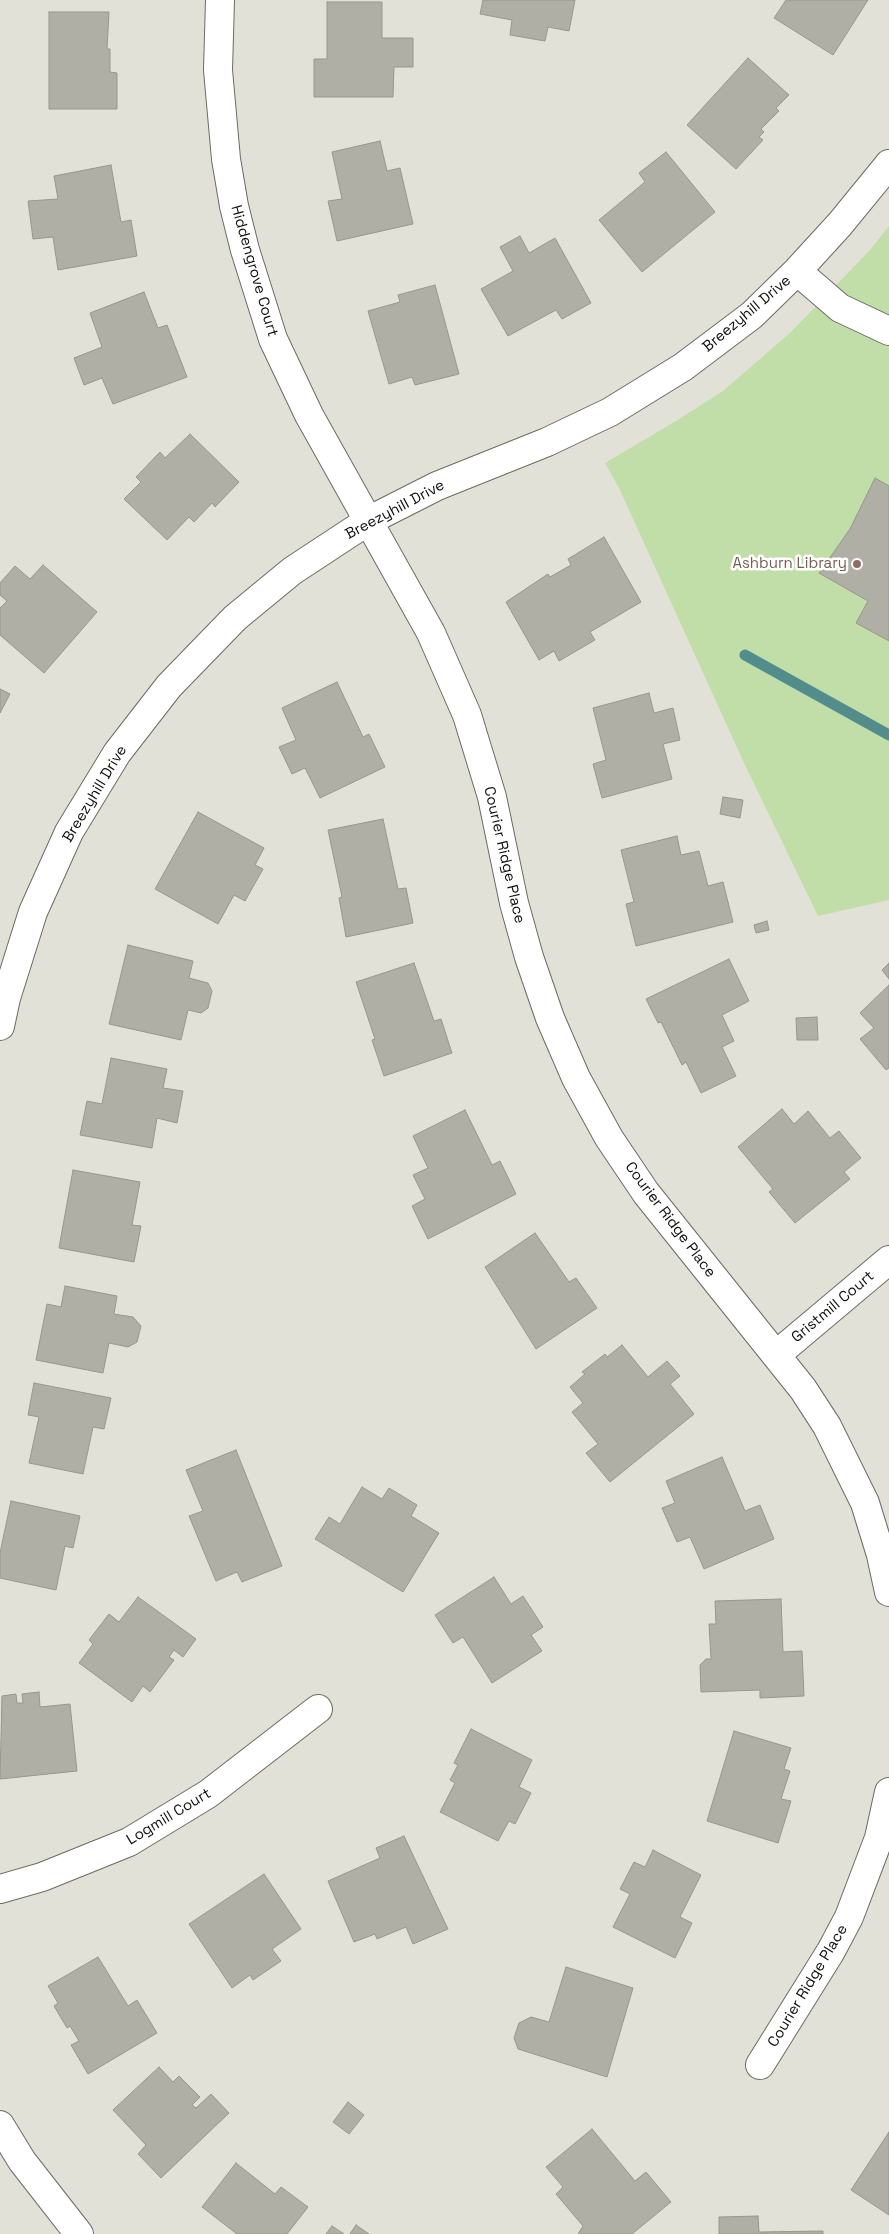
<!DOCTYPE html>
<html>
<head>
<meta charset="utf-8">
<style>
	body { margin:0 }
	canvas { display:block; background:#e2e1d8 }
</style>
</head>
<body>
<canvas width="889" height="2234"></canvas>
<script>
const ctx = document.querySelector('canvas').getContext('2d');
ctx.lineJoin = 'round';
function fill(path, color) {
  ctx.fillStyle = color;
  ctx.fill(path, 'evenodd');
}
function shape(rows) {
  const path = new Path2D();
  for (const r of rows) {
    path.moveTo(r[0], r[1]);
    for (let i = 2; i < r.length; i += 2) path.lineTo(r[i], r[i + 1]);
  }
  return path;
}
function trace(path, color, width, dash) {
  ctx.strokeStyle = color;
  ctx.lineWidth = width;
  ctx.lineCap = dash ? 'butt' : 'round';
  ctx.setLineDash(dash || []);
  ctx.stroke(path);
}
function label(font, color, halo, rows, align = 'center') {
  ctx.font = font + ' "Space Grotesk",sans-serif';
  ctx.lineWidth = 5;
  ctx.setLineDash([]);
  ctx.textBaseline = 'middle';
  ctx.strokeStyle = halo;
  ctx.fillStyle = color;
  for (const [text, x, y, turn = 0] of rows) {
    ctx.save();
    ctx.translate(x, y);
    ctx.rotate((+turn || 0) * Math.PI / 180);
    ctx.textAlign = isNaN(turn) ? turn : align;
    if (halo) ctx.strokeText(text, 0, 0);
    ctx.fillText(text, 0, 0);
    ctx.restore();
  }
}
const green = shape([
	[889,226,889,900,818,916,744,763,619,488,605,463,676,421,723,391,791,332,870,250]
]);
const stream = shape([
	[745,655,889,735]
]);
const building = shape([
	[483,0,575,0,569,31,548,27,545,41,510,35,512,20,480,14,483,0],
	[786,0,868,0,833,55,774,18,786,0],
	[327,2,382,2,382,38,413,38,413,67,394,67,393,97,314,97,314,59,327,59,327,2],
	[49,12,109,12,107,49,110,49,110,72,117,73,117,109,49,109,49,12],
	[748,58,789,95,776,108,779,111,761,129,764,132,759,137,763,140,736,169,687,125,748,58],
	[380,141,387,171,400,168,413,224,337,241,328,201,342,199,332,152,380,141],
	[666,152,715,212,642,272,599,220,645,182,639,173,666,152],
	[111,165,121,222,131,220,137,256,58,270,53,237,33,239,28,201,58,199,54,176,111,165],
	[520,236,529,253,555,238,591,303,562,319,556,310,508,336,481,289,513,271,500,247,520,236],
	[435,285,459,374,415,385,412,377,389,384,368,311,400,302,398,295,435,285],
	[144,292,158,328,167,325,187,377,113,404,102,378,84,385,74,358,102,347,90,313,144,292],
	[190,434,239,482,215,507,212,503,194,522,189,517,167,540,124,499,141,482,136,477,160,452,165,458,190,434],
	[875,478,889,486,889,641,856,623,868,601,819,573,850,529,875,478],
	[604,537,641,602,590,632,595,640,559,661,554,651,539,660,506,602,548,574,550,577,571,565,568,559,604,537],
	[43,565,97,612,44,673,0,635,0,608,7,601,0,595,0,583,15,566,30,579,43,565],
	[337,682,363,737,369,734,385,767,320,798,305,768,292,774,279,747,296,740,282,708,337,682],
	[0,689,10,694,0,713,0,689],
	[649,693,654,713,673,708,680,740,663,744,672,779,602,798,593,764,606,760,593,708,649,693],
	[723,797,743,800,740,818,720,814,723,797],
	[198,812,264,848,255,865,263,869,245,901,234,895,218,924,155,889,198,812],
	[383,819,398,889,406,888,413,923,346,937,339,898,342,897,328,830,383,819],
	[677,836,681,855,699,851,708,886,723,882,733,922,636,946,626,904,634,902,621,850,677,836],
	[767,921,769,930,756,933,754,925,767,921],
	[128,945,193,961,189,978,208,983,212,991,208,1008,201,1013,188,1010,181,1040,109,1024,128,945],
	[729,959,749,1001,722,1015,734,1041,722,1047,736,1076,701,1093,686,1062,682,1065,661,1022,658,1023,646,999,729,959],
	[414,963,434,1021,441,1019,452,1053,384,1076,372,1040,375,1039,356,982,414,963],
	[889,963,889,979,882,970,889,963],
	[889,985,889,1068,886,1070,860,1039,874,1028,860,1013,889,985],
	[817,1017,818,1040,797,1040,796,1018,817,1017],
	[111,1058,167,1069,163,1088,183,1091,177,1123,157,1118,152,1148,80,1135,87,1101,102,1104,111,1058],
	[782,1109,794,1124,808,1111,830,1138,839,1131,861,1158,844,1172,850,1179,795,1223,769,1192,773,1189,738,1147,782,1109],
	[465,1110,492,1165,500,1161,516,1194,428,1239,412,1206,425,1199,413,1175,428,1168,413,1136,465,1110],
	[73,1170,140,1182,132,1225,141,1226,134,1262,59,1248,73,1170],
	[535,1233,569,1282,576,1278,597,1308,536,1349,485,1267,535,1233],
	[65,1286,117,1296,114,1314,133,1317,141,1326,137,1342,128,1347,109,1343,103,1373,36,1360,47,1304,61,1307,65,1286],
	[622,1345,648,1377,667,1361,680,1376,670,1384,694,1414,610,1482,586,1453,598,1444,572,1412,583,1403,570,1387,585,1374,582,1372,605,1354,607,1357,622,1345],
	[34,1383,111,1398,104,1429,93,1427,83,1474,29,1463,39,1417,28,1415,34,1383],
	[236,1450,282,1566,242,1582,237,1572,216,1581,189,1516,203,1511,186,1470,236,1450],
	[722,1457,745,1511,760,1505,774,1539,704,1569,690,1537,677,1542,662,1508,675,1503,666,1481,722,1457],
	[362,1487,382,1499,389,1488,417,1505,411,1516,439,1533,403,1592,315,1539,329,1517,340,1524,362,1487],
	[11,1501,80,1516,73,1548,65,1546,56,1590,0,1578,0,1553,11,1501],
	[494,1577,511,1604,523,1596,543,1627,531,1635,542,1651,492,1683,463,1637,453,1643,435,1615,494,1577],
	[138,1597,196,1639,183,1657,174,1650,169,1657,174,1660,150,1692,143,1686,132,1702,79,1663,93,1644,89,1640,109,1614,119,1622,138,1597],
	[781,1599,783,1652,802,1651,804,1696,760,1698,760,1690,701,1692,700,1665,706,1659,711,1659,709,1624,716,1624,715,1601,781,1599],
	[39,1692,40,1707,70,1704,77,1771,0,1779,2,1696,16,1694,17,1703,23,1703,22,1694,39,1692],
	[471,1729,532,1760,519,1787,531,1793,515,1824,509,1821,498,1841,440,1812,455,1783,450,1780,458,1765,454,1763,471,1729],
	[734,1731,791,1748,784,1769,790,1771,781,1799,791,1801,778,1843,707,1821,734,1731],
	[404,1836,448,1929,413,1944,406,1927,377,1939,375,1934,354,1942,328,1881,380,1858,376,1848,404,1836],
	[653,1850,701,1875,680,1917,692,1923,675,1958,613,1927,630,1894,620,1889,634,1862,645,1867,653,1850],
	[264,1874,301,1929,272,1949,281,1961,253,1980,250,1975,232,1988,189,1924,264,1874],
	[98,1957,128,2006,137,2000,157,2033,88,2074,71,2045,79,2041,70,2026,67,2028,54,2006,58,2003,48,1986,98,1957],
	[566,1967,633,1988,607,2077,518,2049,514,2038,519,2023,531,2017,549,2022,566,1967],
	[159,2067,173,2082,179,2076,200,2097,192,2105,196,2108,211,2094,229,2113,161,2178,138,2154,146,2145,113,2110,159,2067],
	[348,2102,364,2115,349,2134,333,2122,348,2102],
	[592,2129,635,2181,646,2172,671,2202,632,2234,578,2234,583,2226,556,2194,563,2187,546,2167,592,2129],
	[889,2132,889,2215,851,2190,889,2132],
	[236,2163,275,2194,281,2187,308,2207,287,2234,237,2234,202,2207,236,2163],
	[758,2216,759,2232,823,2231,823,2234,719,2234,719,2217,758,2216],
	[356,2225,369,2234,350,2234,356,2225],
	[332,2226,344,2234,326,2234,332,2226]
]);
const minor = shape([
	[220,0,218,70,226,159,234,206,245,250,273,339,309,415,431,633,467,715,492,797,514,903,529,957,550,1018,576,1078,609,1138,646,1193,803,1389,827,1426,865,1503,881,1555,889,1592],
	[797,271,840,308,889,331],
	[0,1026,6,998,33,912,69,832,117,753,169,686,235,618,292,571,368,521,437,486,547,442,610,412,683,367,752,315,797,271,840,224,889,164],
	[776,1355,889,1260],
	[0,1889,42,1877,129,1842,208,1794,318,1709],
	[760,2065,831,1951,849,1917,879,1838,889,1792],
	[0,2125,22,2161,79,2234]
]);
const markers = [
	[857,564,5,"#8d6e63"]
];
const streetNames = [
	["Hiddengrove Court",254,271,74],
	["Breezyhill Drive",747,314,-40],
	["Breezyhill Drive",395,510,-28],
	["Breezyhill Drive",95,794,-59],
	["Courier Ridge Place",504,855,77],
	["Courier Ridge Place",670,1220,53],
	["Gristmill Court",833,1307,-40],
	["Logmill Court",169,1817,-31],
	["Courier Ridge Place",808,1986,-59]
];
const educationNames = [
	["Ashburn Library",847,564]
];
fill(green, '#c1dea8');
trace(stream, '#528d8c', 11);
fill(building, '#b0afa6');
trace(building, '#98978f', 1);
trace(minor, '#6c6b63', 30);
trace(minor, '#fff', 28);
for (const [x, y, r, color] of markers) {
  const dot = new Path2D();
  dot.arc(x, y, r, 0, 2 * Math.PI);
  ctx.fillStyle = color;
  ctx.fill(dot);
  trace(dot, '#fff', 2);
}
label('15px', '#0f0f0c', '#fff', streetNames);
label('15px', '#785e54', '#fff', educationNames, 'right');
</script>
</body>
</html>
